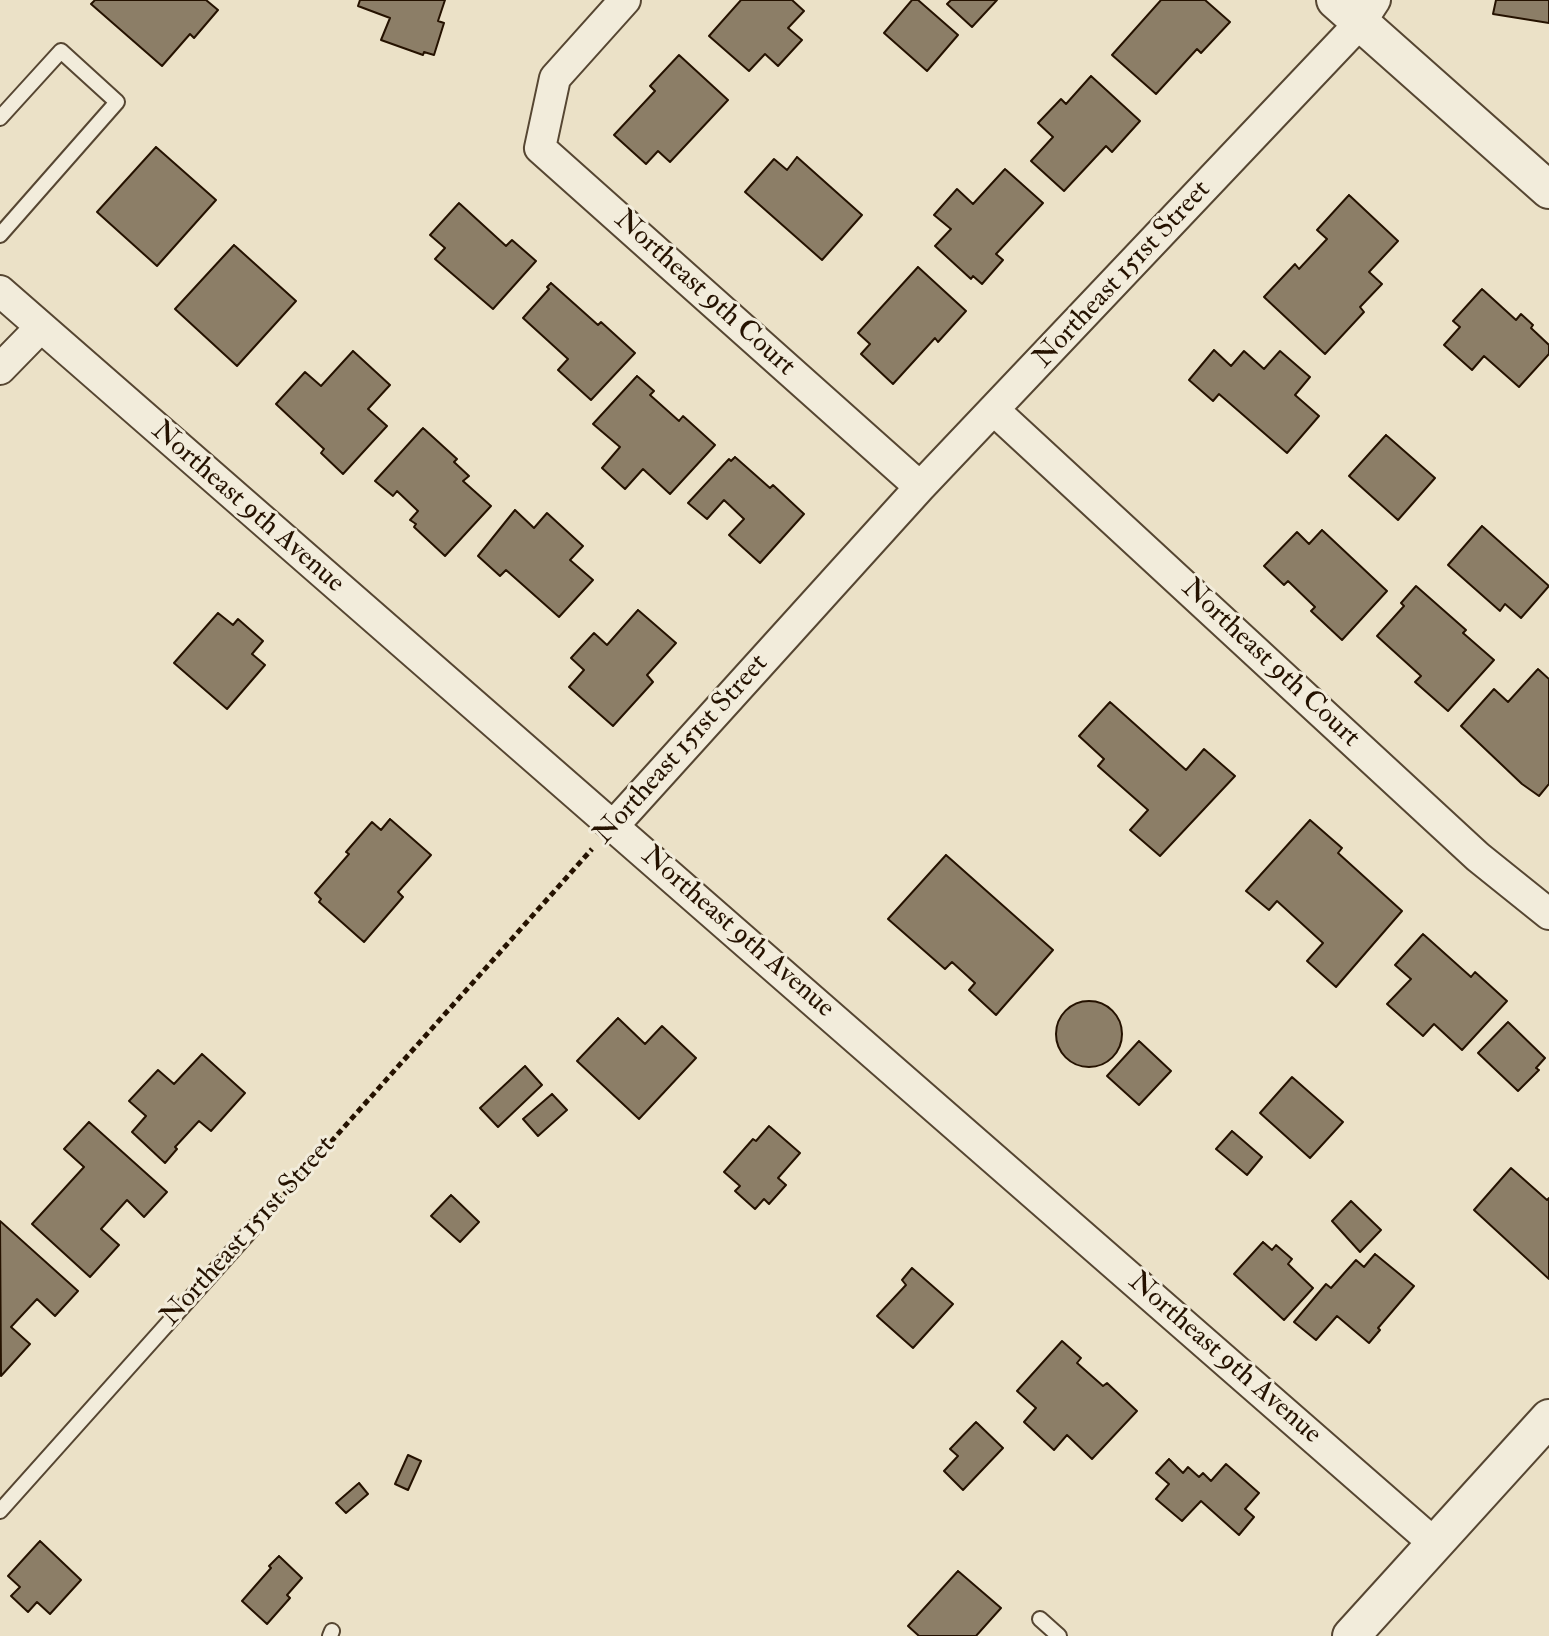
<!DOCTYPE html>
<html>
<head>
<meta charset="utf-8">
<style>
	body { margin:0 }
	canvas { display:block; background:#ebe1c7 }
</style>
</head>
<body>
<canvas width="1549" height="1636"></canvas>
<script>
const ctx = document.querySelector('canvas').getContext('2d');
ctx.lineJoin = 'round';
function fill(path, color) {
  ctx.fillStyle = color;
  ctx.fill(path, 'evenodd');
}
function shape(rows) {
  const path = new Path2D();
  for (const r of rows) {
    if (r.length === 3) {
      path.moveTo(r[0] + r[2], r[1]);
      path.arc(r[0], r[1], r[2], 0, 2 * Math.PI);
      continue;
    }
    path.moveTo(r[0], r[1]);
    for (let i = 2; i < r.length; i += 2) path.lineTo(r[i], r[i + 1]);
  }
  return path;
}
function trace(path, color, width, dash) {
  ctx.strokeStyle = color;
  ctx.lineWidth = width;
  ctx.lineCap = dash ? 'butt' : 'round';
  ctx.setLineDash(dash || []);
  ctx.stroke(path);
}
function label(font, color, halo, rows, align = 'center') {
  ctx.font = font + ' "IM FELL Double Pica",serif';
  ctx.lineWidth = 6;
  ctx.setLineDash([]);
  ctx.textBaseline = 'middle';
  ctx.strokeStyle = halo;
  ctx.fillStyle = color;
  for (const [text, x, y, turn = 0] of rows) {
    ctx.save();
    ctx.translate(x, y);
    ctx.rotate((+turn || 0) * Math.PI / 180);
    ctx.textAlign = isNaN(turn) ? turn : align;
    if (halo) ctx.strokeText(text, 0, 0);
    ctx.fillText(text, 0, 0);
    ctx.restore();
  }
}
const building = shape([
	[95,0,206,0,218,10,194,38,190,34,162,66,91,4,95,0],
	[360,0,445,0,438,21,444,23,434,55,424,52,423,55,381,40,390,18,358,6,360,0],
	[741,0,792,0,804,11,788,28,802,40,778,66,765,54,749,71,709,36,741,0],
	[912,0,918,0,958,35,927,71,884,33,912,0],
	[951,0,997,0,972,27,947,4,951,0],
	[1161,0,1205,0,1230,22,1201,53,1197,49,1156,94,1112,55,1161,0],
	[1496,0,1549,0,1549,23,1493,14,1496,0],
	[679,55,728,100,670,162,658,151,646,164,614,135,655,91,650,86,679,55],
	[1091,76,1140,121,1112,152,1106,146,1064,191,1031,161,1053,137,1038,123,1061,99,1066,104,1091,76],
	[156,147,216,200,157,266,97,212,156,147],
	[797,157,862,215,822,260,745,192,774,159,787,170,797,157],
	[1005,169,1043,203,996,254,1003,260,982,284,973,276,971,279,935,246,951,229,934,215,957,189,973,204,1005,169],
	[1349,195,1398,241,1369,272,1382,284,1360,307,1364,312,1325,354,1264,297,1295,264,1299,269,1327,239,1317,230,1349,195],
	[459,203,506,246,512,240,536,261,493,309,435,259,445,248,430,235,459,203],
	[234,245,296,301,237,366,175,309,234,245],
	[918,267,966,311,938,342,935,338,893,384,861,354,870,344,858,333,918,267],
	[551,283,598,325,601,322,635,353,591,400,558,370,568,359,523,318,549,289,547,287,551,283],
	[1482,289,1516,320,1521,314,1533,325,1531,328,1549,345,1549,354,1519,387,1484,356,1472,370,1444,345,1460,327,1453,321,1482,289],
	[1214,350,1231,366,1244,351,1264,369,1280,351,1310,377,1295,395,1319,416,1287,453,1219,394,1213,401,1189,380,1214,350],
	[353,351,390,385,368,409,387,426,343,474,321,453,324,449,276,404,305,372,321,386,353,351],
	[637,376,654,391,650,395,679,421,683,416,715,445,670,494,643,469,625,489,602,468,620,447,593,424,637,376],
	[423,428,457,459,454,462,469,476,463,481,491,506,445,556,414,527,416,524,410,520,418,511,397,491,393,496,375,481,423,428],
	[1386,435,1435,478,1398,520,1349,476,1386,435],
	[735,457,770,488,773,485,804,514,760,563,729,535,744,519,724,500,707,519,688,503,729,459,731,461,735,457],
	[515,510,534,528,547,513,583,546,570,560,593,580,559,617,506,570,500,576,478,556,515,510],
	[1482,526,1549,586,1521,618,1505,604,1500,611,1448,565,1482,526],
	[1322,530,1387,591,1342,640,1311,611,1315,607,1288,581,1284,585,1264,566,1297,532,1309,544,1322,530],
	[1416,586,1466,630,1463,633,1494,660,1448,711,1415,682,1421,676,1377,636,1404,606,1401,603,1416,586],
	[638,610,676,643,647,675,653,682,613,726,569,687,584,670,571,658,594,633,607,645,638,610],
	[218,613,233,625,238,619,263,641,252,654,265,665,227,709,174,663,218,613],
	[1538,669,1549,679,1549,784,1539,796,1522,784,1461,726,1494,689,1508,702,1538,669],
	[1110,702,1186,770,1204,749,1235,776,1160,856,1130,830,1148,810,1098,766,1104,759,1079,736,1110,702],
	[390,819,431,855,398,892,403,897,364,942,319,902,321,899,315,893,349,854,346,852,372,822,381,830,390,819],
	[1310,820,1342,848,1338,853,1402,911,1336,987,1307,961,1323,943,1277,901,1269,910,1246,891,1310,820],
	[946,855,1053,950,996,1015,969,990,975,983,952,962,945,969,888,919,946,855],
	[1423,934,1471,977,1475,972,1507,1001,1462,1050,1434,1024,1423,1036,1387,1004,1411,979,1395,965,1423,934],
	[1089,1034,33],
	[618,1018,645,1044,662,1026,696,1058,639,1119,577,1061,618,1018],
	[1508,1022,1545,1058,1536,1068,1539,1070,1518,1091,1478,1053,1508,1022],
	[1139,1041,1171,1071,1139,1105,1107,1076,1139,1041],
	[202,1054,245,1093,211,1131,199,1121,175,1147,177,1149,165,1163,132,1132,146,1116,129,1101,158,1070,174,1084,202,1054],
	[525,1066,542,1085,498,1127,480,1108,525,1066],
	[1292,1077,1343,1122,1310,1158,1260,1113,1292,1077],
	[552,1094,567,1110,538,1136,523,1119,552,1094],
	[89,1122,167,1192,144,1217,127,1200,101,1229,119,1245,90,1277,32,1224,84,1167,64,1149,89,1122],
	[769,1126,800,1153,778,1178,786,1185,769,1204,764,1199,755,1209,735,1191,740,1186,724,1172,753,1139,756,1141,769,1126],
	[1232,1131,1262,1157,1247,1175,1216,1149,1232,1131],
	[1511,1168,1547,1200,1549,1198,1549,1279,1474,1210,1511,1168],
	[451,1195,479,1222,460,1242,431,1216,451,1195],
	[1351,1201,1381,1230,1360,1252,1332,1221,1351,1201],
	[0,1221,78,1291,55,1316,37,1299,11,1327,30,1344,1,1376,0,1221],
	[1263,1242,1272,1250,1276,1245,1292,1259,1288,1264,1313,1288,1284,1320,1234,1274,1263,1242],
	[1375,1254,1414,1286,1378,1328,1380,1330,1369,1343,1337,1316,1316,1340,1294,1322,1326,1284,1331,1288,1356,1260,1364,1267,1375,1254],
	[912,1268,953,1304,913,1348,877,1316,906,1285,902,1280,912,1268],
	[1062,1341,1081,1358,1077,1363,1103,1386,1107,1383,1137,1411,1092,1459,1067,1435,1054,1450,1024,1422,1036,1408,1017,1391,1062,1341],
	[976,1422,1003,1448,963,1490,944,1471,958,1456,950,1449,976,1422],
	[408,1455,421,1461,408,1490,395,1484,408,1455],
	[1169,1459,1183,1473,1188,1467,1199,1477,1203,1473,1211,1481,1226,1464,1259,1493,1245,1509,1254,1517,1239,1535,1201,1501,1182,1521,1156,1499,1169,1484,1156,1473,1169,1459],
	[359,1483,368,1494,346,1513,336,1503,359,1483],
	[40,1541,81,1580,50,1614,37,1602,28,1612,11,1596,20,1587,8,1576,40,1541],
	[279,1556,302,1578,287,1595,290,1598,267,1624,242,1601,271,1568,269,1566,279,1556],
	[958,1571,1001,1608,976,1636,919,1636,908,1626,958,1571]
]);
const path = shape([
	[271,1209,592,849]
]);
const service = shape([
	[0,118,61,51,117,102,0,235],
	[0,1511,254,1227],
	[1040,1619,1059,1636],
	[330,1636,332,1631]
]);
const minor = shape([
	[625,0,555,78,540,148,920,487],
	[0,291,1435,1544],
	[0,369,40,328],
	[995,411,1478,857,1549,914],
	[614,825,920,487,1360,23,1375,0]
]);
const tertiary = shape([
	[1335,0,1549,190],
	[1351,1636,1549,1418]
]);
const streetNames = [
	["Northeast 151st Street",1123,275,-47],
	["Northeast 9th Court",704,294,42],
	["Northeast 9th Avenue",247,508,41],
	["Northeast 9th Court",1270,664,43],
	["Northeast 151st Street",682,750,-48],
	["Northeast 9th Avenue",737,933,41],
	["Northeast 151st Street",249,1232,-48],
	["Northeast 9th Avenue",1224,1359,41]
];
fill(building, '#8c7e67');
trace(building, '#251200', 2);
trace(service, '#564632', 18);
trace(minor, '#564632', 34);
trace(tertiary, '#564632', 40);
trace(path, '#251200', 5, [6, 4]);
trace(service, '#f2ecdb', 14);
trace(minor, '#f2ecdb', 30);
trace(tertiary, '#f2ecdb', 36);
label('28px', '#251200', '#f2ecdb', streetNames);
</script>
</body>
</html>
